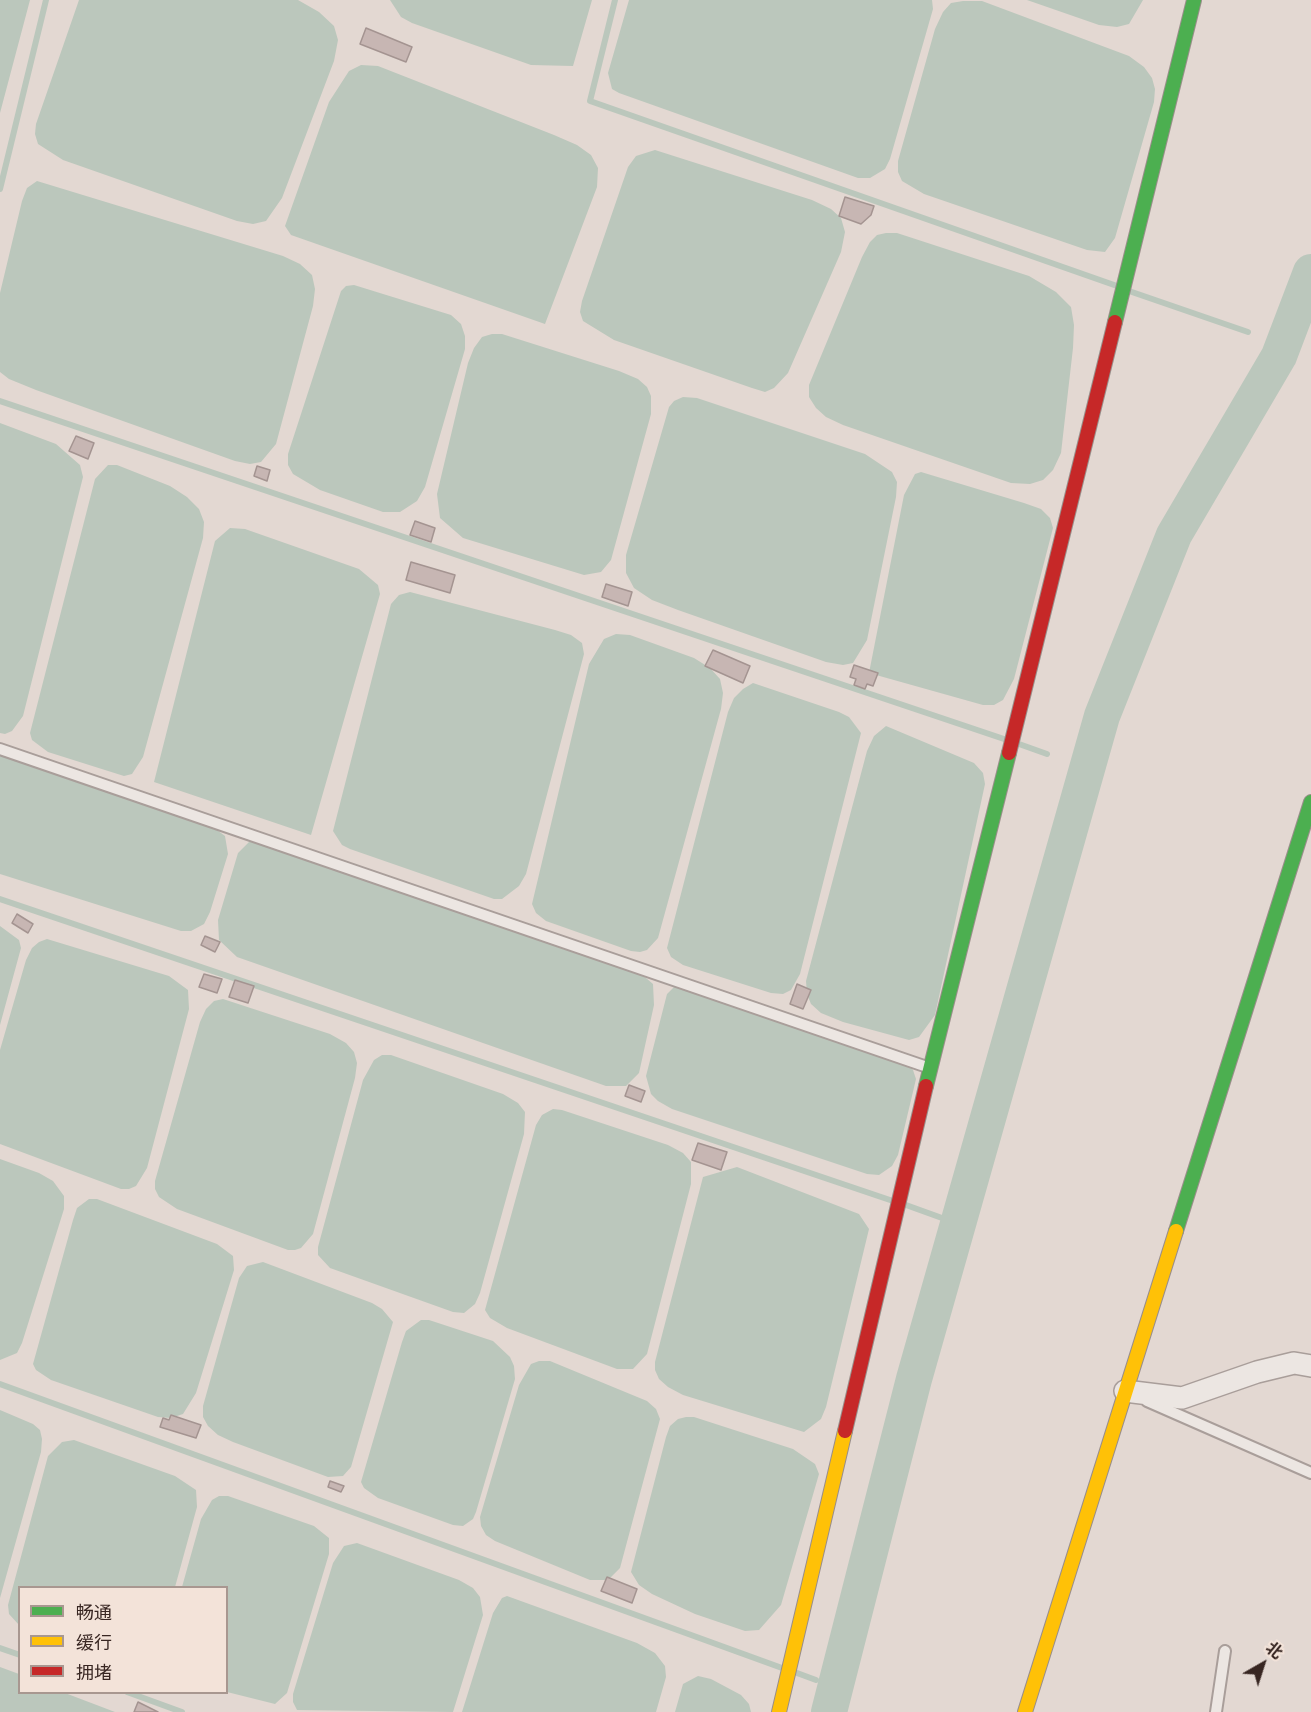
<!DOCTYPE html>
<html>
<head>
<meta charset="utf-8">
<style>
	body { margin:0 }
	#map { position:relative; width:1311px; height:1712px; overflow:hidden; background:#e3d8d2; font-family:"Noto Serif","Noto Sans SC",serif }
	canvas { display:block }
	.legend { position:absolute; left:18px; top:1586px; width:210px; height:108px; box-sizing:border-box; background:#f3e3d9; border:2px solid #a89790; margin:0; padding:8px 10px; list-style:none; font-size:18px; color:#382622 }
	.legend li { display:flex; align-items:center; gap:12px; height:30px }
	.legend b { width:30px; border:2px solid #a89790 }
	.north { position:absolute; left:1233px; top:1634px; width:60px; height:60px; -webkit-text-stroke:4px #f3e3d9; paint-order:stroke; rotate:39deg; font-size:16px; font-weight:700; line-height:24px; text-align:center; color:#382622 }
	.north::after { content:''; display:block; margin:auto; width:21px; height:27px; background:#382622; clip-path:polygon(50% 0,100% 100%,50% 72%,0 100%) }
</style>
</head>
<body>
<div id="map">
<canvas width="1311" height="1712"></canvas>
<ul class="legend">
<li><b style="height:8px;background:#4caf50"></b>畅通</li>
<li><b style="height:8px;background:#ffc107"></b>缓行</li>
<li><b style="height:8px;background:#c62828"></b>拥堵</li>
</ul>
<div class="north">北</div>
</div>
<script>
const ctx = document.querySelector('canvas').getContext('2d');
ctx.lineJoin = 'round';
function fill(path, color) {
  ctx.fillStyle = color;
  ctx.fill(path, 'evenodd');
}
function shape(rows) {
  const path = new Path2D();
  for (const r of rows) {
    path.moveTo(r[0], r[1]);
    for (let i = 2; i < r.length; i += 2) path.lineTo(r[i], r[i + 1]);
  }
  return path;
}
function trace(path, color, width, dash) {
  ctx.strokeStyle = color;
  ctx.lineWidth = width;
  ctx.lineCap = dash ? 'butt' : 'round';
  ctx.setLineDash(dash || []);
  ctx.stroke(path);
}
const water = shape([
	[0,0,30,0,0,113],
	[79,0,298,0,319,12,334,26,338,40,334,61,282,198,266,221,253,224,237,221,63,160,38,144,35,134,36,124],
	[390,0,592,0,573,66,531,65,412,23,401,17],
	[629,0,932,0,933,9,890,159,885,169,870,178,858,178,619,93,612,89,608,73],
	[1027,0,1143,0,1129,24,1117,27,1099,25],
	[963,1,982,1,1129,56,1144,67,1152,78,1155,89,1154,102,1115,238,1105,252,1087,250,924,194,902,181,898,172,898,161,935,29,943,12,951,3],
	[361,65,378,66,554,135,577,145,591,155,598,168,597,187,545,324,291,235,285,226,329,102,349,71],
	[655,150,812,200,831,209,841,218,845,232,841,252,788,373,774,388,765,392,752,388,614,340,583,321,580,312,582,301,628,167,636,156],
	[37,181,283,256,300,264,312,275,315,289,313,306,276,444,261,462,250,464,235,461,36,390,9,379,0,372,0,293,22,201,27,188],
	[886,233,897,233,1029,276,1056,292,1071,307,1074,325,1073,348,1061,453,1053,470,1043,480,1030,484,1011,483,843,425,826,417,816,408,809,397,809,385,862,257,870,242,877,235],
	[354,285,451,315,461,324,465,336,465,349,425,487,417,501,400,512,383,512,320,490,293,474,288,465,288,454,341,291,346,286],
	[492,334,502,334,619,371,638,379,647,387,651,396,651,414,611,560,601,572,584,575,463,538,440,518,437,494,468,363,474,348,482,337],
	[683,397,697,398,865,454,892,472,897,482,896,497,867,640,853,663,843,665,826,662,678,610,652,600,634,588,626,573,626,555,669,407,674,401],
	[0,423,56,444,80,465,83,477,23,716,12,731,5,734,0,733],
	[108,465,117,465,170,486,187,497,199,509,204,522,203,538,143,757,132,774,124,776,48,752,32,740,30,733,95,479],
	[921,472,1024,503,1041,509,1050,518,1053,528,1014,679,1003,700,994,705,983,705,869,673,904,495,915,474],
	[230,528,245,529,359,569,378,585,380,594,311,835,154,782,215,541],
	[410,592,555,630,571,635,582,643,584,654,526,874,519,886,502,899,494,899,350,849,342,845,333,831,391,604,399,595],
	[616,634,630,635,694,658,710,668,720,679,723,693,721,709,658,938,647,950,640,952,631,951,546,921,536,913,532,904,589,664,604,639],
	[753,683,839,712,849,717,861,733,800,974,791,990,783,994,771,993,683,965,671,957,667,948,728,712,734,698,743,689],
	[886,726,974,763,983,773,985,784,935,1015,919,1037,909,1040,843,1022,821,1013,811,1004,807,994,806,981,867,751,874,736],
	[0,755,217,830,225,836,228,854,210,912,204,924,191,931,181,931,0,874],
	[257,839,636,972,646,978,653,984,654,1005,639,1073,626,1086,606,1086,237,957,219,940,218,920,238,853,249,842],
	[0,926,19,940,21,948,0,1025],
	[47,939,169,976,188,990,189,1009,147,1168,136,1186,129,1189,121,1189,0,1144,0,1050,26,960,32,948,39,942],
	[674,987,681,987,907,1063,913,1070,916,1079,898,1155,892,1166,879,1175,867,1174,672,1109,658,1101,651,1094,646,1076,667,994],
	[223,999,330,1034,346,1043,354,1052,357,1063,355,1078,313,1234,301,1248,295,1250,288,1250,177,1209,159,1197,155,1189,155,1181,200,1022,206,1009,214,1001],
	[382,1055,391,1055,503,1094,518,1103,525,1112,524,1134,480,1293,475,1304,464,1313,453,1312,330,1268,318,1255,318,1247,363,1080,374,1060],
	[553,1109,562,1110,668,1145,683,1153,691,1162,691,1184,647,1354,633,1369,617,1369,507,1328,490,1318,485,1310,536,1125,542,1115],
	[0,1159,39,1173,53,1181,64,1196,64,1209,22,1343,17,1353,0,1360],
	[737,1167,859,1214,869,1229,826,1407,821,1419,804,1432,683,1395,668,1387,659,1379,655,1370,655,1362,703,1177],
	[89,1199,97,1199,217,1244,233,1256,234,1270,196,1393,183,1414,171,1418,158,1417,51,1380,36,1370,33,1364,73,1220,77,1208],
	[263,1262,372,1303,382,1309,393,1322,351,1467,343,1476,328,1477,233,1442,218,1435,208,1426,203,1417,203,1406,239,1278,247,1266],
	[421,1320,429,1320,493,1341,510,1357,514,1366,515,1379,476,1512,473,1519,463,1526,453,1525,378,1498,364,1488,361,1482,402,1342,406,1331],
	[539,1361,550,1361,647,1401,656,1409,660,1419,620,1568,608,1580,590,1580,495,1541,486,1535,481,1526,480,1517,519,1385,531,1364],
	[0,1410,33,1424,40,1430,42,1439,41,1452,0,1598],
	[686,1417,694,1417,793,1449,815,1464,819,1474,781,1605,759,1630,745,1631,695,1614,652,1594,639,1585,631,1572,666,1437,670,1426,678,1419],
	[74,1440,175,1476,196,1490,197,1507,175,1587,20,1588,19,1625,9,1614,8,1605,48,1456,62,1442],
	[219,1496,228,1496,314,1526,329,1538,329,1554,287,1693,275,1704,227,1692,226,1588,182,1587,201,1519,212,1500],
	[357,1543,459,1580,473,1588,480,1597,483,1615,453,1712,297,1710,293,1702,293,1694,333,1563,344,1546],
	[507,1596,637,1643,655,1653,665,1666,666,1677,656,1712,462,1712,493,1613,502,1598],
	[0,1667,19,1674,20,1692,65,1693,115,1712,0,1712],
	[698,1676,711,1679,741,1695,749,1704,751,1712,675,1712,683,1684]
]);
const stream = shape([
	[615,0,590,101,1117,286],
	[0,189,46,0],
	[1129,291,1248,332],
	[0,401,1004,739],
	[1019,744,1047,754],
	[0,899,890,1200],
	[906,1205,942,1218],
	[0,1384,782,1668],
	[0,1648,20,1655],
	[797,1673,816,1680],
	[127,1692,182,1712]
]);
const river = shape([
	[829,1712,914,1379,1102,716,1174,535,1279,356,1311,272]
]);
const building = shape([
	[366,28,412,47,406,62,360,44,366,28],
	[845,197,874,206,871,215,861,224,839,216,845,197],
	[76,436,94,443,88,459,69,451,76,436],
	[257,466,270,470,267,481,254,476,257,466],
	[415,521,435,528,431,542,410,535,415,521],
	[411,562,455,575,450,593,406,580,411,562],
	[606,584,632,592,628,606,602,597,606,584],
	[713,650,750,666,743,683,705,666,713,650],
	[854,665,878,673,873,686,867,684,865,689,854,685,856,679,850,677,854,665],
	[17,914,33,924,28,933,12,923,17,914],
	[205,936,220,942,215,952,201,945,205,936],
	[204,974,222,979,217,993,199,987,204,974],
	[235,980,254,986,248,1003,229,997,235,980],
	[797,984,811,990,803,1009,790,1004,797,984],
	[629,1085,645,1091,641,1102,625,1096,629,1085],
	[698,1143,727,1152,721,1170,692,1160,698,1143],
	[171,1415,201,1425,196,1438,160,1427,163,1418,169,1420,171,1415],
	[330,1481,344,1486,341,1492,328,1487,330,1481],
	[607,1577,637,1589,632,1603,601,1591,607,1577],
	[138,1702,158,1712,134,1712,138,1702]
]);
const lane = shape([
	[0,749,930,1068],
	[1147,1401,1311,1473],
	[1216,1712,1225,1651]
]);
const street = shape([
	[1125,1391,1182,1398,1257,1372,1294,1363,1311,1366]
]);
const fast = shape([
	[1115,322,1194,0],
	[926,1086,1009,753],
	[1176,1231,1311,802]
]);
const slow = shape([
	[779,1712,845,1431],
	[1025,1712,1176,1231]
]);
const jam = shape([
	[1009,753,1115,322],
	[845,1431,926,1086]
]);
fill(water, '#bbc7bc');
trace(stream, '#bbc7bc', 6);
trace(river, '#bbc7bc', 36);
fill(building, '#c7b6b3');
trace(building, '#a49491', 1.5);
trace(lane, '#a99e9a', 14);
trace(street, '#a99e9a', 24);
trace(fast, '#998e8a', 16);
trace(slow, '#998e8a', 16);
trace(jam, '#998e8a', 16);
trace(lane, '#ece6e2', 10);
trace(street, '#ece6e2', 21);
trace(fast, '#4caf50', 14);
trace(slow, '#ffc107', 14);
trace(jam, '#c62828', 14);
</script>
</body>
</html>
